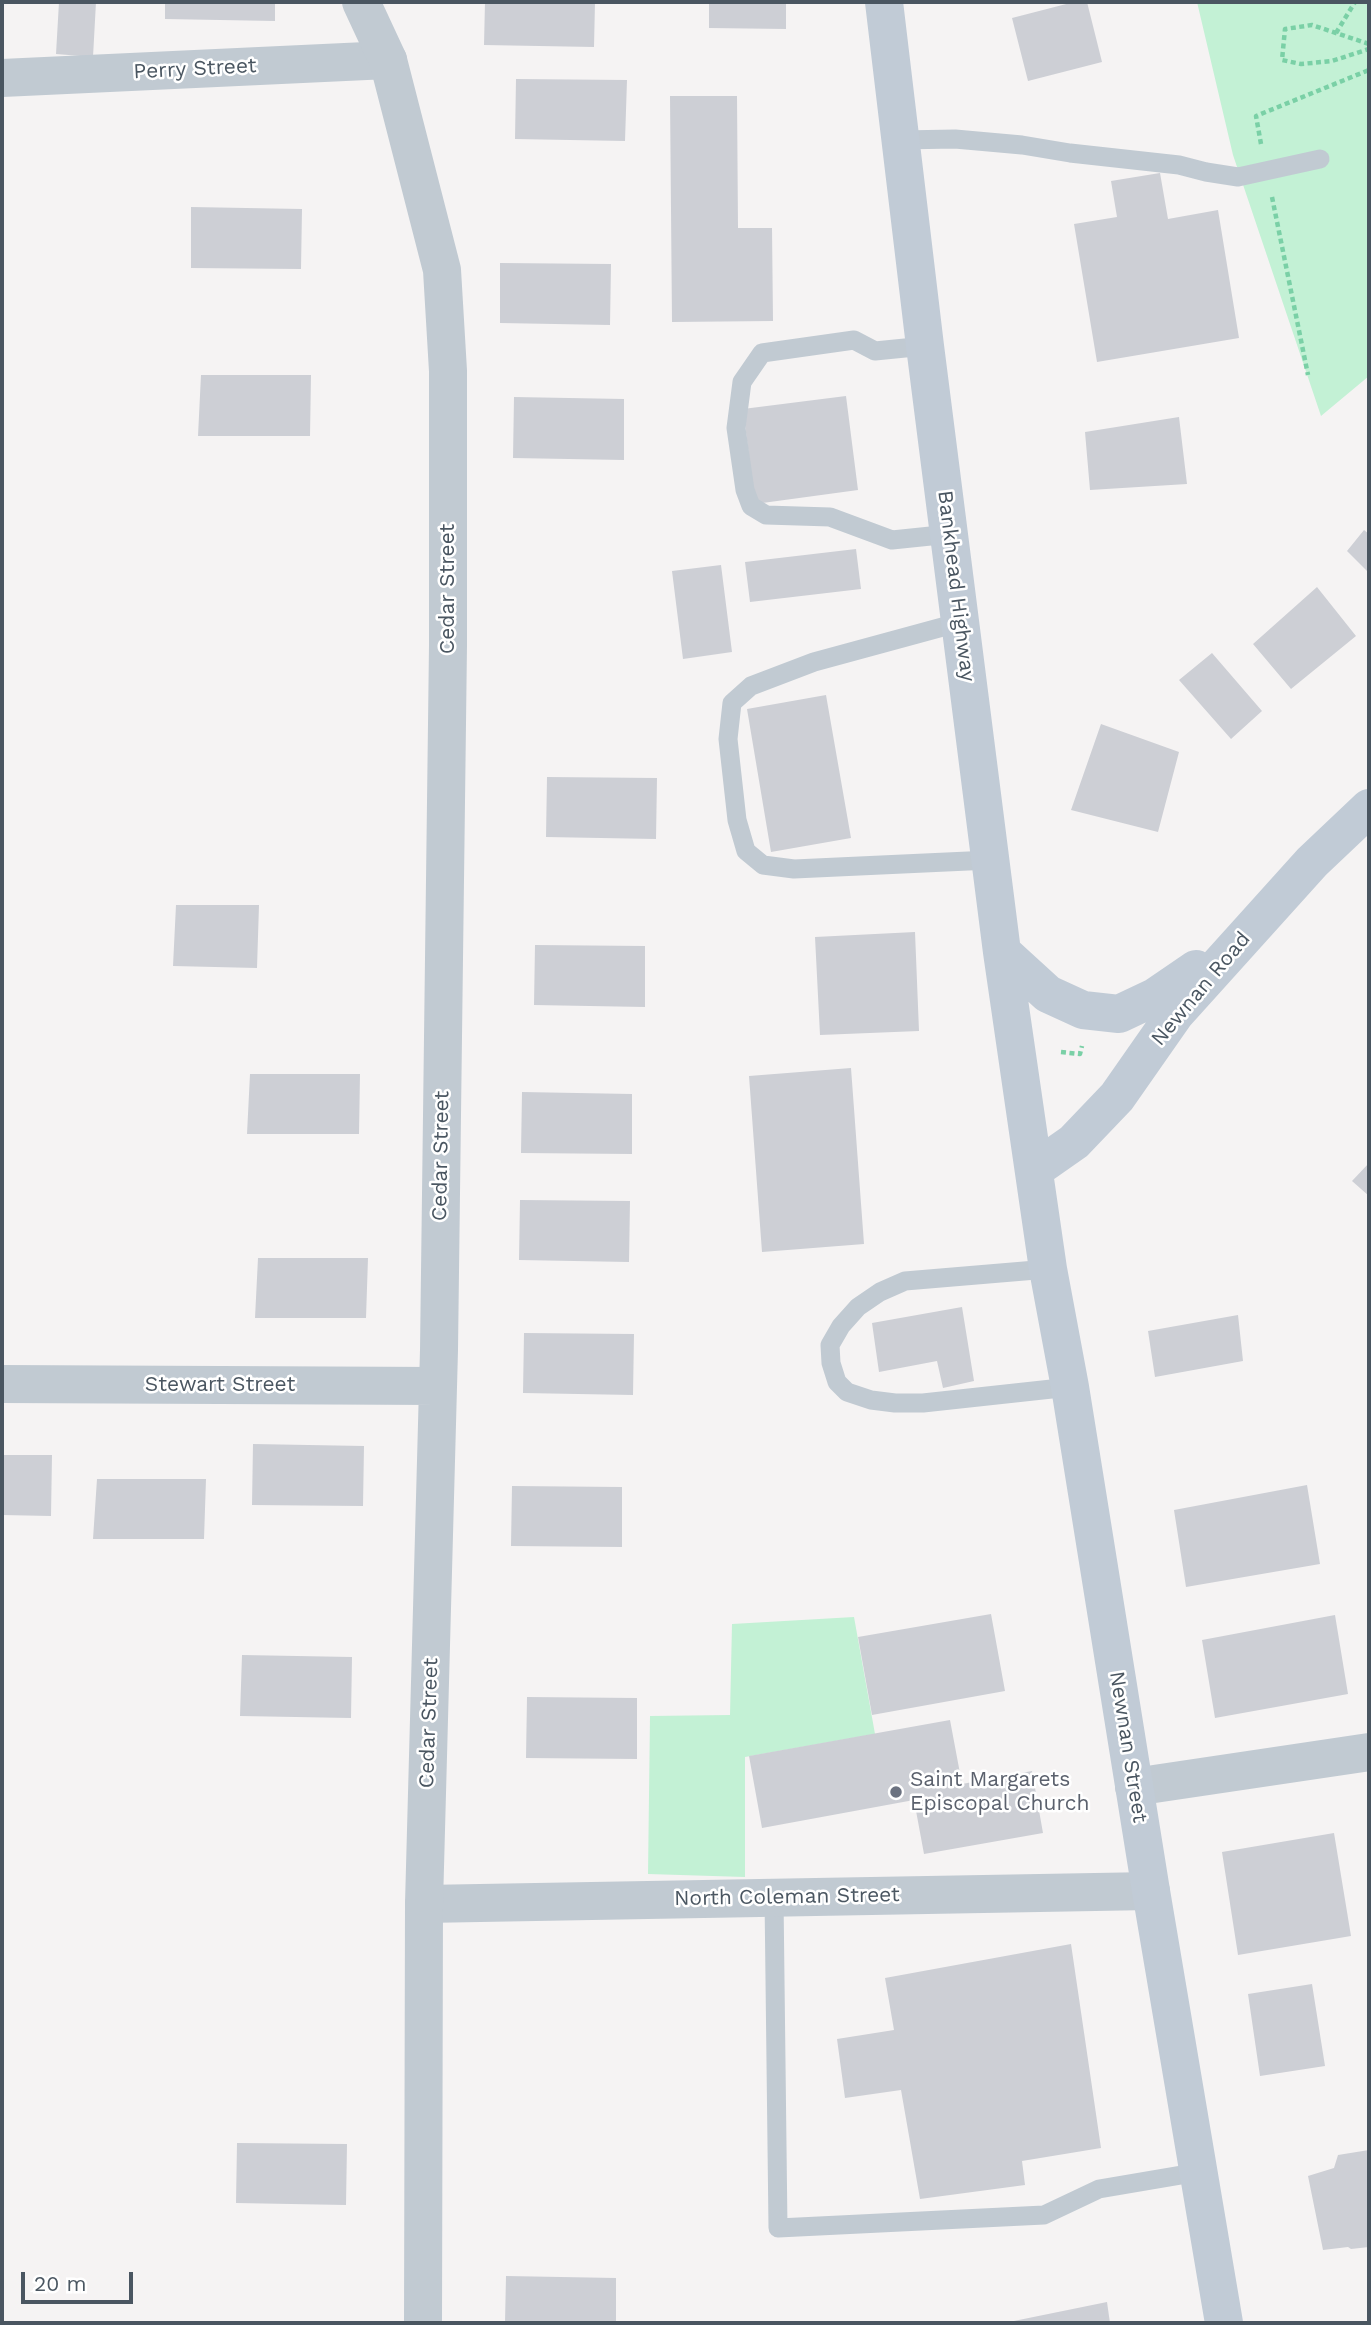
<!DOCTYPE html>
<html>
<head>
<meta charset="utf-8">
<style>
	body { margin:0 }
	#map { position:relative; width:1371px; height:2325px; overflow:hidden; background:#f5f3f3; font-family:"Work Sans",sans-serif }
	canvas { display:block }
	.frame { position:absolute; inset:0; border:4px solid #4a5661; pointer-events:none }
	.scale { position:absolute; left:21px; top:2272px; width:112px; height:32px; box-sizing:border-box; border:4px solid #4a5661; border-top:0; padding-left:9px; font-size:21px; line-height:24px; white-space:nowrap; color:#4a5661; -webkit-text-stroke:5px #fff; paint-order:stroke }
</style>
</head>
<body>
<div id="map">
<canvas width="1371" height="2325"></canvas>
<div class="frame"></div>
<div class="scale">20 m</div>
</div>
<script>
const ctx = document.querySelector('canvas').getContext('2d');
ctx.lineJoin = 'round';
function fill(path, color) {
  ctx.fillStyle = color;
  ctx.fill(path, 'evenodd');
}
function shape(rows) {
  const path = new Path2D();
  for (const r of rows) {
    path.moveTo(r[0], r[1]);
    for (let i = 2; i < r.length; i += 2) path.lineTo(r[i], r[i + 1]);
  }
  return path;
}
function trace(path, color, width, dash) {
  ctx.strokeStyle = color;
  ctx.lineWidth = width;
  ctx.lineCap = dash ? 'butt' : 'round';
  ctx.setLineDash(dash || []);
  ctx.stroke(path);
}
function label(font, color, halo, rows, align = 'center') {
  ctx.font = font + ' "Work Sans",sans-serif';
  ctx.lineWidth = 5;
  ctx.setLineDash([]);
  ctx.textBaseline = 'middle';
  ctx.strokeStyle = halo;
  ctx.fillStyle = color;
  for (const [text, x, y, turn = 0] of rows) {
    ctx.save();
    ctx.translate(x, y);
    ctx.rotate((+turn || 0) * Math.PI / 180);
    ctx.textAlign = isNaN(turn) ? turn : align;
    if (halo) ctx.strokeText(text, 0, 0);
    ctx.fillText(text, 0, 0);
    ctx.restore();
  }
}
const green = shape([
	[1197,2,1369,2,1369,376,1321,416,1233,155],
	[854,1617,875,1734,745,1757,745,1877,648,1874,650,1716,730,1715,732,1624]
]);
const building = shape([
	[59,2,96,2,93,57,56,54],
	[165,2,275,2,275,21,165,19],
	[485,2,595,2,594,47,484,45],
	[709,2,786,2,786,29,709,28],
	[1074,2,1087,2,1102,62,1028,81,1012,18],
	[516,79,627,80,625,141,515,139],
	[670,96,737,96,738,228,772,228,773,321,672,322],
	[1160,173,1168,219,1218,210,1239,338,1097,362,1074,224,1117,217,1111,181],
	[191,207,302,209,301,269,191,268],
	[500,263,611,264,610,325,500,323],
	[201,375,311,375,310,436,198,436],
	[846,396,858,490,755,504,743,409],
	[514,397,624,399,624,460,513,458],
	[1179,417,1187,484,1090,490,1085,432],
	[1364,530,1369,534,1369,573,1347,551],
	[856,549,861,589,750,602,745,562],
	[721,565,732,652,683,659,672,571],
	[1317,587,1356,636,1291,689,1253,644],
	[1212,653,1262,711,1231,739,1179,680],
	[826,695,851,838,771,852,747,709],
	[1101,724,1179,752,1158,832,1071,810],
	[547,777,657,778,656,839,546,837],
	[176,905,259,905,257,968,173,966],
	[915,932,919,1031,820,1035,815,937],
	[535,945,645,946,645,1007,534,1005],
	[851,1068,864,1244,762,1252,749,1076],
	[250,1074,360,1074,359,1134,247,1134],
	[522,1092,632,1094,632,1154,521,1153],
	[1369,1163,1369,1196,1352,1181],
	[520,1200,630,1201,629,1262,519,1260],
	[258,1258,368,1258,366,1318,255,1318],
	[962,1307,974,1381,943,1388,937,1361,879,1372,872,1323],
	[1238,1315,1243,1361,1155,1377,1148,1331],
	[524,1333,634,1334,633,1395,523,1393],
	[253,1444,364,1446,363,1506,252,1505],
	[2,1455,52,1455,51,1516,2,1515],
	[97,1479,206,1479,204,1539,93,1539],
	[1307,1485,1320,1564,1186,1587,1174,1510],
	[512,1486,622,1487,622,1547,511,1546],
	[991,1614,1005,1691,872,1715,858,1637],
	[1335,1615,1348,1694,1215,1718,1202,1640],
	[242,1655,352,1657,351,1718,240,1716],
	[527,1697,637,1698,637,1759,526,1758],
	[950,1720,962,1784,1032,1771,1043,1833,924,1854,914,1800,762,1828,749,1756],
	[1334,1833,1351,1936,1238,1955,1222,1852],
	[1071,1944,1101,2148,1022,2161,1025,2185,920,2199,901,2090,845,2098,837,2039,894,2030,885,1978],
	[1312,1984,1325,2066,1260,2076,1248,1994],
	[237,2143,347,2144,346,2205,236,2203],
	[1369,2150,1369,2247,1351,2249,1348,2247,1323,2250,1308,2176,1334,2168,1338,2155],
	[506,2276,616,2278,616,2323,505,2323],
	[1107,2302,1110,2323,1009,2323,1009,2322]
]);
const path = shape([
	[1336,33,1355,2],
	[1369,44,1312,25,1285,29,1282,60,1301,64,1332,61,1369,49],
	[1261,144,1256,116,1369,70],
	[1272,197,1308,375],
	[1061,1052,1080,1054,1082,1046]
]);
const service = shape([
	[901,140,955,139,1022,145,1070,153,1179,165,1206,172,1238,177,1320,159],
	[925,346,875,351,854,340,762,353,742,382,736,428,745,490,751,506,766,515,830,517,892,540,950,534],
	[961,622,814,662,751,686,732,703,728,739,737,820,746,851,763,865,794,869,990,860],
	[1048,1269,905,1281,880,1292,858,1307,841,1326,830,1345,831,1363,837,1382,847,1392,871,1400,895,1403,923,1403,1070,1387],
	[774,1897,778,2228,1044,2215,1099,2189,1199,2172]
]);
const minor = shape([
	[2,78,388,60],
	[1134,1787,1369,1752],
	[424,1904,1151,1891]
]);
const tertiary = shape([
	[361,2,388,60,442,270,448,371,448,645,439,1350,424,1904,423,2323],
	[2,1384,438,1386]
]);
const secondary = shape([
	[884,2,925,346,1002,952,1048,1269,1070,1387,1151,1891,1224,2323],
	[1002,952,1048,994,1083,1010,1119,1014,1155,997,1196,969],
	[1034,1170,1074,1142,1117,1097,1175,1014,1312,862,1369,808]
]);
const markers = [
	[896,1792,7,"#6b7280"]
];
const streetNames = [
	["Perry Street",195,69,-3],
	["Bankhead Highway",956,586,83],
	["Cedar Street",448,589,-90],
	["Newnan Road",1201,989,-50],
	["Cedar Street",441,1156,-89],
	["Stewart Street",220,1385],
	["Cedar Street",429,1723,-88],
	["Newnan Street",1128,1747,81],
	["North Coleman Street",787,1897,-1]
];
const worshipNames = [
	["Saint Margarets",910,1780],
	["Episcopal Church",910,1804]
];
fill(green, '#c3f1d5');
fill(building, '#cdcfd5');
trace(path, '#7ad0a6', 4.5, [5, 3.5]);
trace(service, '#c1cad2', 19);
trace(minor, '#c1cad2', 38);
trace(tertiary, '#c1cad2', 38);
trace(secondary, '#c1cbd6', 38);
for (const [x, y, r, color] of markers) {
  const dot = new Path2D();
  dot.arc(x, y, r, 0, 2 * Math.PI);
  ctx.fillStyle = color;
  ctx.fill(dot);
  trace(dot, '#fff', 2.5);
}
label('21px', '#4a5661', '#fff', streetNames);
label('21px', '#5b616d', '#fff', worshipNames, 'left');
</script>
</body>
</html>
